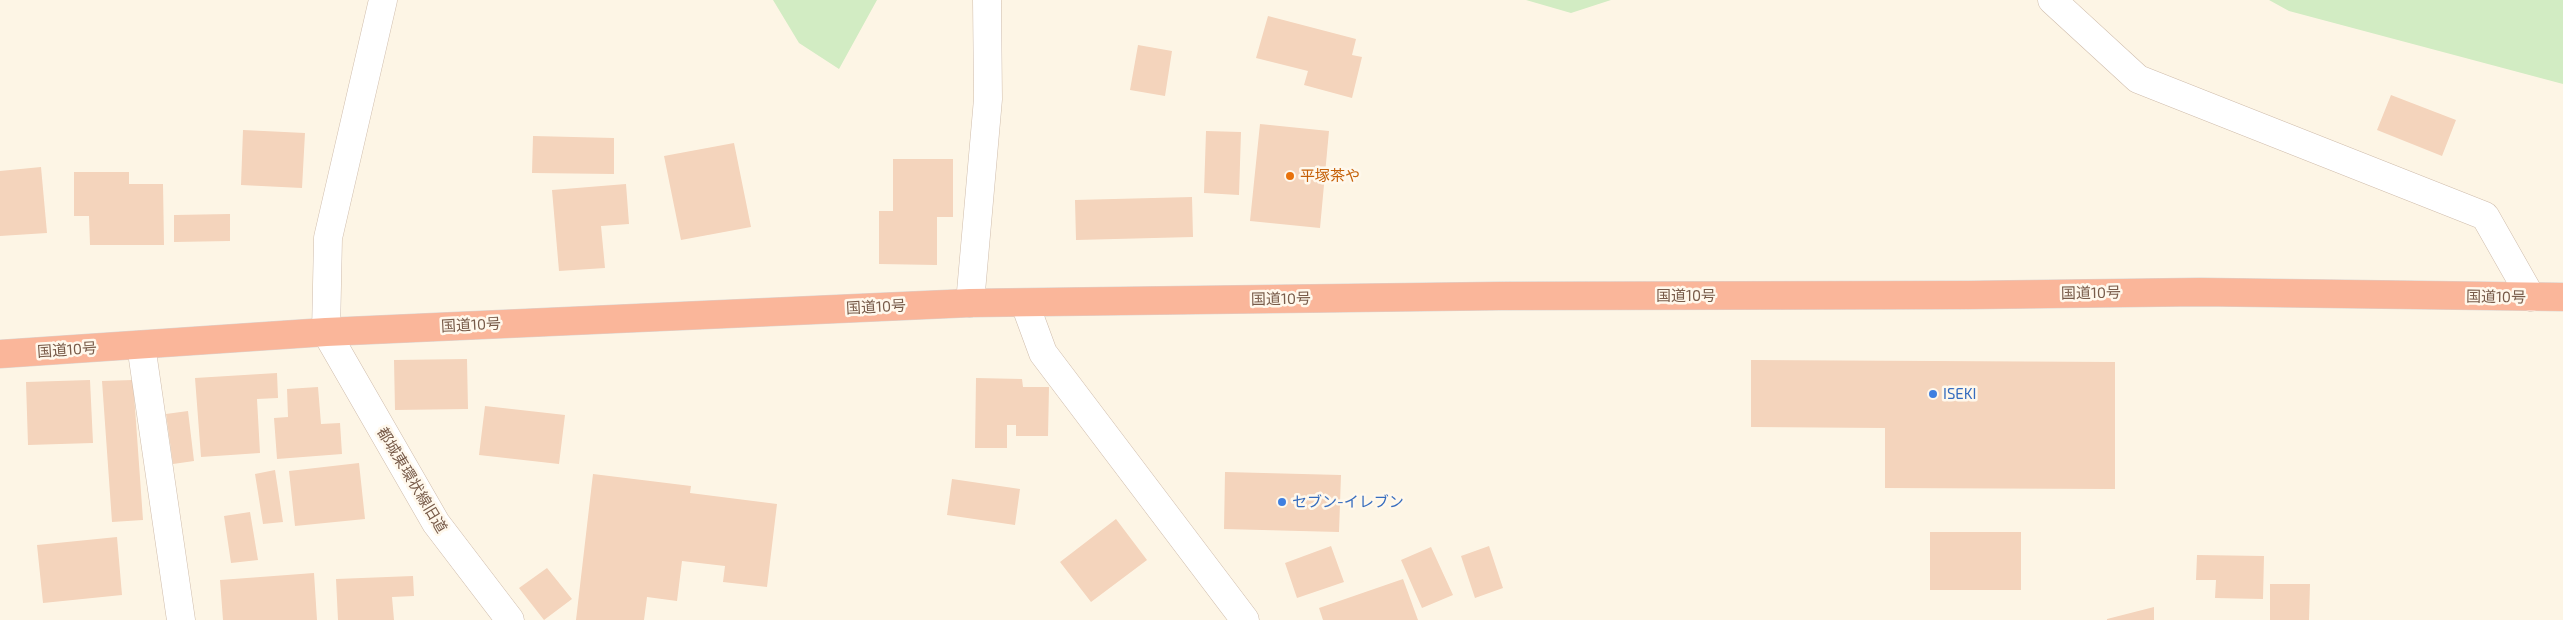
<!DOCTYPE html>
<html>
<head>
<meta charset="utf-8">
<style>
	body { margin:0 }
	canvas { display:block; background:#fdf5e5 }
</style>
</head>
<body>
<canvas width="2563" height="620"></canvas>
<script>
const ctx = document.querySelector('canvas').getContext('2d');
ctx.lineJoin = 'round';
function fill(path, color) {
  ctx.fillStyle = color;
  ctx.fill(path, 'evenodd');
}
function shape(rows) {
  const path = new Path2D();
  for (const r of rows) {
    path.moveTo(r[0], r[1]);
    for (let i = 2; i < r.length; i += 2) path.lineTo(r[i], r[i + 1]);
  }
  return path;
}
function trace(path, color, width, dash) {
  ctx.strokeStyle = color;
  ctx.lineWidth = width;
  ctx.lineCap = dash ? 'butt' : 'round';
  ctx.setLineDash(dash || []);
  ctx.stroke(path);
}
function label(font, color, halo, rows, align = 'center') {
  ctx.font = font + ' "Exo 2","Noto Sans JP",sans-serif';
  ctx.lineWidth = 5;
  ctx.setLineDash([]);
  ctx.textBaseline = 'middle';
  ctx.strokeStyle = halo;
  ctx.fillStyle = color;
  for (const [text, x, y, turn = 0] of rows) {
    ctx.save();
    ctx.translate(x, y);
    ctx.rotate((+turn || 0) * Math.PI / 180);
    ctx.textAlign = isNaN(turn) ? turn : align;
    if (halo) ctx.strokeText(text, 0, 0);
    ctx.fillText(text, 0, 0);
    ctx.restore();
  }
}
const green = shape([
	[773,0,877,0,839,69,799,43],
	[1526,0,1611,0,1571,13],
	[2269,0,2563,0,2563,84,2289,11]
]);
const building = shape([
	[1268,16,1356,39,1352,55,1362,57,1352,98,1304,85,1308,71,1256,58],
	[1138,45,1172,51,1165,96,1130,90],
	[2391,95,2456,120,2442,156,2377,130],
	[1260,124,1329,131,1320,228,1250,221],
	[243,130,305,133,302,188,241,185],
	[1206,131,1241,132,1239,195,1204,193],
	[533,136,614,138,614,174,532,173],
	[734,143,751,227,681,240,664,156],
	[893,159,953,159,953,217,937,217,937,265,879,264,879,211,893,211],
	[41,167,47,233,0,236,0,171],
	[74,172,129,172,129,184,163,184,164,245,90,245,89,216,74,216],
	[626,184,629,224,601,226,605,268,559,271,552,190],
	[1192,197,1193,237,1076,240,1075,200],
	[230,214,230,241,174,242,174,215],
	[467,359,468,409,395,410,394,360],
	[1751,360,2115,362,2115,489,1885,488,1885,428,1751,427],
	[277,373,278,398,257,399,260,453,201,457,195,378],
	[976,378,1022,379,1023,387,1049,387,1048,436,1016,436,1016,425,1007,425,1007,448,975,448],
	[90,380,93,443,28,445,26,382],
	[133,380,143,520,112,522,102,381],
	[318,387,321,424,340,423,342,454,277,459,274,418,288,417,287,389],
	[485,406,565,415,559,464,479,455],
	[188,411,194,461,173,464,166,414],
	[359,463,365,519,295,526,289,471],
	[275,470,283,522,263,524,255,474],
	[1225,472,1341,475,1339,532,1224,529],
	[593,474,691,486,690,493,777,504,767,587,723,582,725,566,682,561,677,601,647,597,644,620,576,620],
	[952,479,1020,489,1015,525,947,515],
	[250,512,258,560,231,563,224,516],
	[1116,519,1147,560,1091,602,1060,562],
	[1930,532,2021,532,2021,590,1930,590],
	[117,537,122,595,43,603,37,545],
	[1331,546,1344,582,1297,598,1285,563],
	[1489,546,1503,588,1475,598,1461,556],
	[1431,547,1453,595,1422,608,1401,560],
	[2197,555,2264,556,2263,599,2215,598,2216,580,2196,580],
	[547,568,572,599,544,620,519,588],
	[314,573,317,620,223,620,220,580],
	[413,576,414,596,392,597,394,620,338,620,336,579],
	[1403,579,1418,620,1323,620,1319,608],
	[2270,584,2310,584,2309,620,2270,620],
	[2154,607,2154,620,2107,620,2107,619]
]);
const minor = shape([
	[383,0,328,238,326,332,436,523,510,620],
	[2052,0,2138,79,2485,216,2531,297],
	[970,303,988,99,987,0],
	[1025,304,1043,353,1245,620],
	[141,345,181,620]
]);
const highway = shape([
	[0,354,326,332,970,303,1499,296,1971,295,2200,292,2563,297]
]);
const markers = [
	[1290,176,5,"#e8710a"],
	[1933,394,5,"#3f7fe0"],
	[1282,502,5,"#3f7fe0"]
];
const foodNames = [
	["平塚茶や",1300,176]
];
const streetNames = [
	["国道10号",2091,293,-1],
	["国道10号",1686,296],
	["国道10号",2496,297,1],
	["国道10号",1281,299,-1],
	["国道10号",876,307,-3],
	["国道10号",471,325,-3],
	["国道10号",67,350,-4],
	["都城東環状線旧道",412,480,59]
];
const shopNames = [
	["ISEKI",1943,394],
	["セブン-イレブン",1292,502]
];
fill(green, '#d2ecc3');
fill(building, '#f4d4bc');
trace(minor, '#cfbcab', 29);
trace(highway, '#dcd4d0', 29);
trace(minor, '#fff', 28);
trace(highway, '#fab69a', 28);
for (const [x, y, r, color] of markers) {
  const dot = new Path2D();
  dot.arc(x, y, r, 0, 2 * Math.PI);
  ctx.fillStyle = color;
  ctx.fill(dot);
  trace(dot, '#fff8ec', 2);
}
label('15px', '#c56008', '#fff8ec', foodNames, 'left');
label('15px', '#785b49', '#fff8ec', streetNames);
label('15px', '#366cbe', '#fff8ec', shopNames, 'left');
</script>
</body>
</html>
